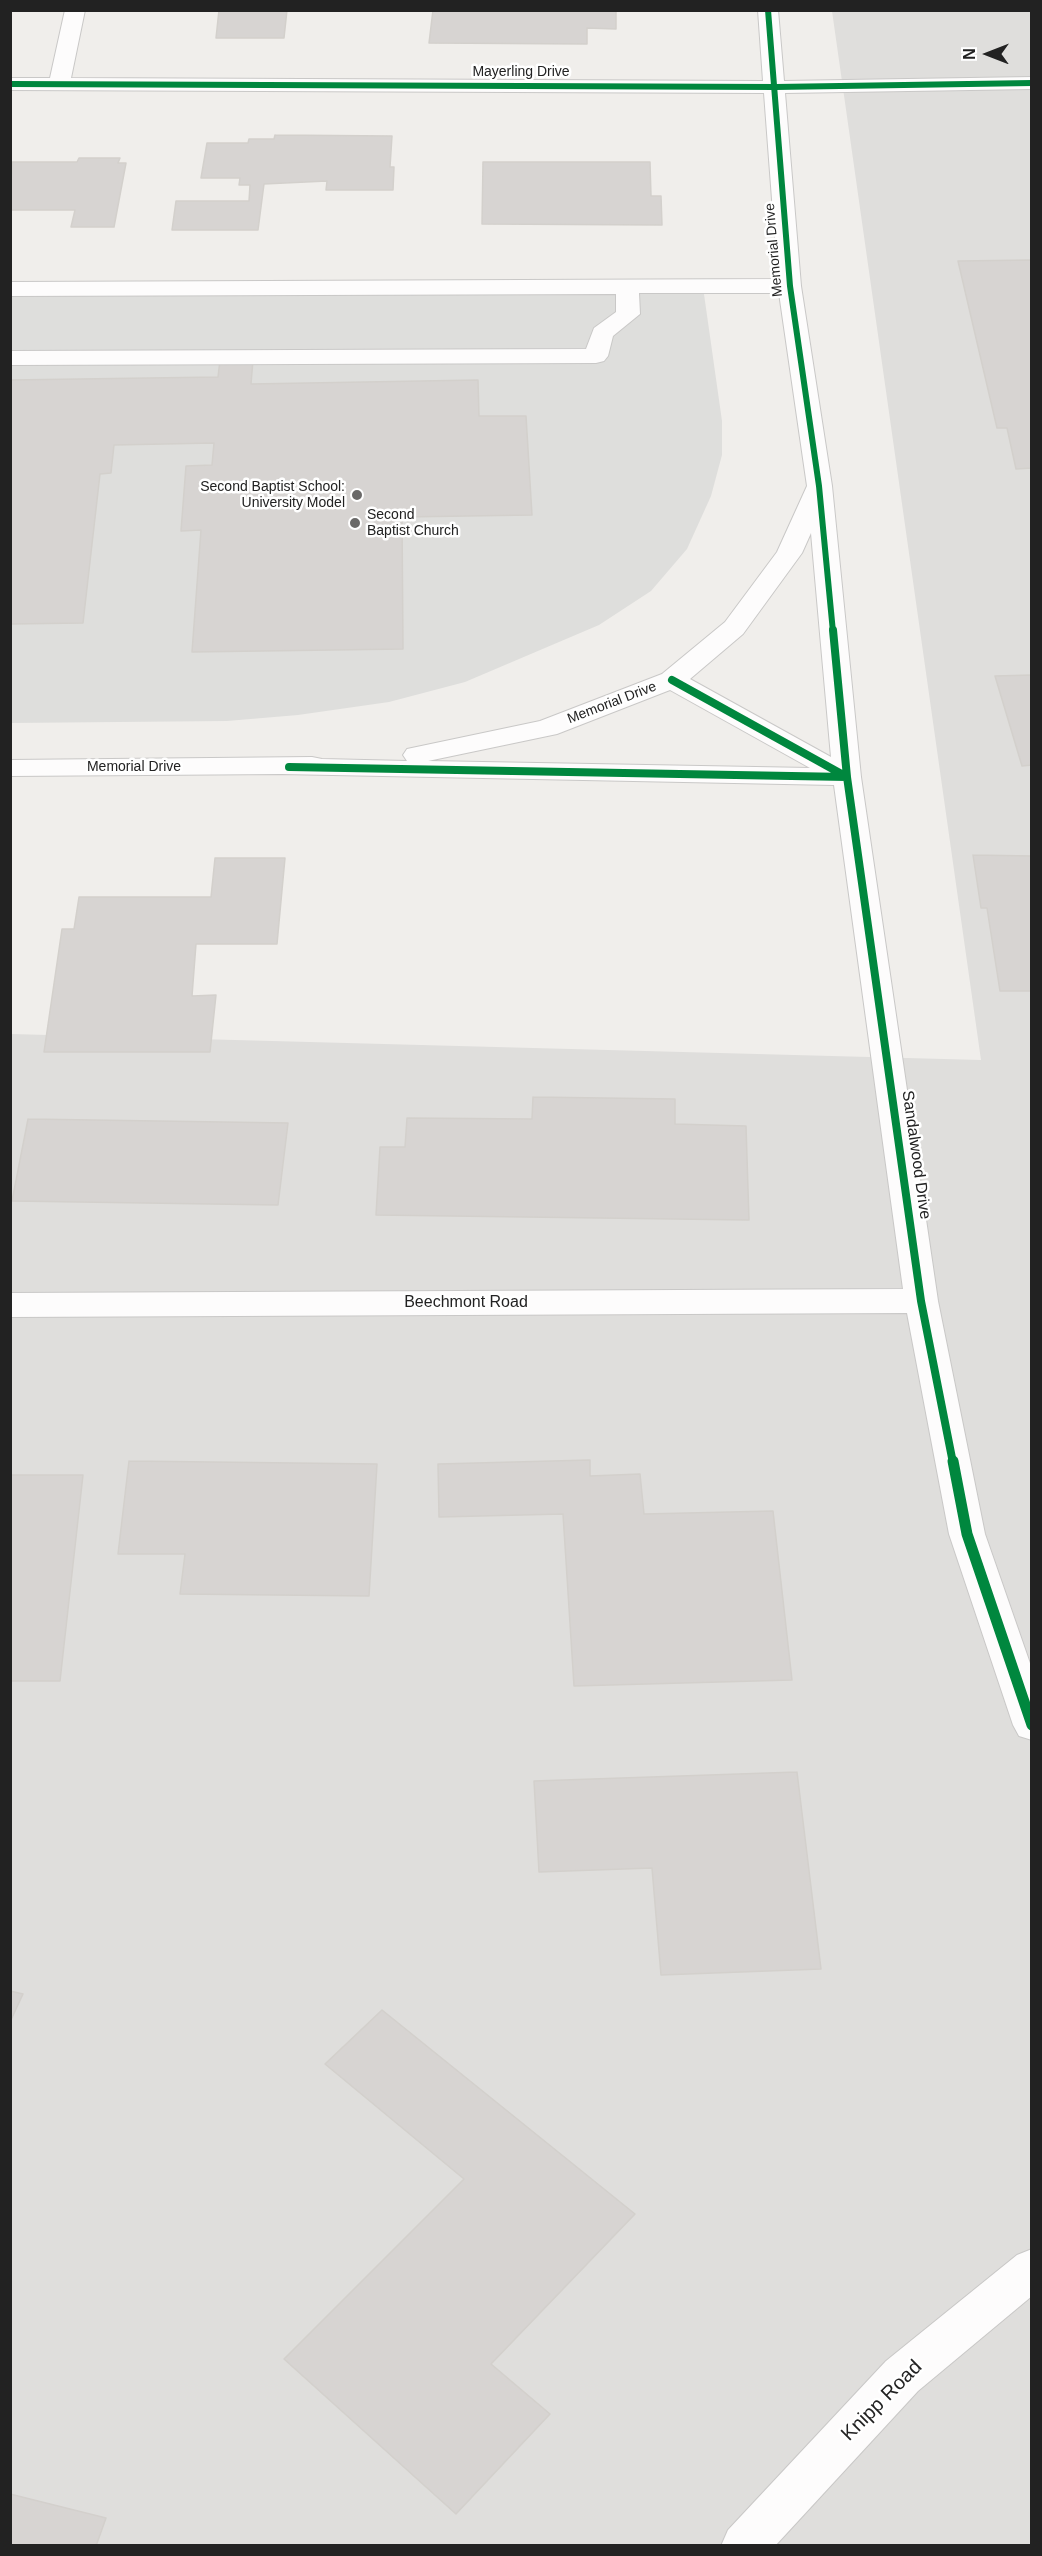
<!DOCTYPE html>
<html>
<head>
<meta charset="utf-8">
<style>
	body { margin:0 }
	#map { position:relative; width:1042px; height:2556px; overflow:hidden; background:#f0eeeb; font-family:Arial,sans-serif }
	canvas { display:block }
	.frame { position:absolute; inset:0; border:12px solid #222; pointer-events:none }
	.north { position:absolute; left:958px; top:24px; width:60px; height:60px; -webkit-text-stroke:4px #fff; paint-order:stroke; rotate:270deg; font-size:16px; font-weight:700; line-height:24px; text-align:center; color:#222 }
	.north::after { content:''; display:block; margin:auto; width:21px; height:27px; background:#222; clip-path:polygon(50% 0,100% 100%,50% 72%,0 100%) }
</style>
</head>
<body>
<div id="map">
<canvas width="1042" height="2556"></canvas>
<div class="frame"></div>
<div class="north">N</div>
</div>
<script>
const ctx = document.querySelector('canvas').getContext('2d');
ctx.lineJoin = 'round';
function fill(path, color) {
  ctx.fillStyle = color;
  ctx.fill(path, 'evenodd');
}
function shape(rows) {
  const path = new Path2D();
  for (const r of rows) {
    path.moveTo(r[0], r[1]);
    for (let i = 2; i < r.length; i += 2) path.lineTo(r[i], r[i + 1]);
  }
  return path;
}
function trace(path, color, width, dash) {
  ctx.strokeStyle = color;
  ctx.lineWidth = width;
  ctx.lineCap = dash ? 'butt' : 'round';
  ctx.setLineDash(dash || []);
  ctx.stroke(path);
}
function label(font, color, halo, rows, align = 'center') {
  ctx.font = font + ' Arial,sans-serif';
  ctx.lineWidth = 5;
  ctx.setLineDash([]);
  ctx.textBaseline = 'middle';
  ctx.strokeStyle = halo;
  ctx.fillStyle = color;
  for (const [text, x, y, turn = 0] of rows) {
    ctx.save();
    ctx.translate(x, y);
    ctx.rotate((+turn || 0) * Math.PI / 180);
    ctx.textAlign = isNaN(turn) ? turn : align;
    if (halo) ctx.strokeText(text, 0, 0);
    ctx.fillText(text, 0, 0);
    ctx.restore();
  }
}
const residential = shape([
	[832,11,1031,11,1031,2545,11,2546,11,1034,981,1060]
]);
const religious = shape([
	[703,287,722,421,722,455,711,496,687,549,651,591,599,625,465,682,389,702,298,715,227,721,11,723,10,289]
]);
const building = shape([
	[219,10,287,10,284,38,216,38,219,10],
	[433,10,616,10,616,29,587,28,587,44,429,43,433,10],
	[275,135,392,136,390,167,394,167,393,190,326,190,327,181,264,184,258,230,172,230,176,201,249,201,250,185,239,185,240,178,201,178,207,143,248,143,249,139,274,139,275,135],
	[79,158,120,158,118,163,126,163,114,227,71,227,75,210,10,210,12,162,77,162,79,158],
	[483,162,650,162,651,196,661,196,662,225,482,224,483,162],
	[1032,260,1032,468,1016,469,1007,428,997,428,958,261,1032,260],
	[220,360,253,360,251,384,478,380,479,416,526,416,532,515,402,517,403,649,192,652,201,530,181,531,186,466,212,465,214,443,114,445,111,473,100,474,83,623,10,624,10,380,218,377,220,360],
	[1032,675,1032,765,1022,766,995,676,1032,675],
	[973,855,1032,856,1032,991,1000,991,987,908,981,908,973,855],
	[215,858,285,858,277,944,196,944,192,996,216,995,210,1052,44,1052,62,929,74,929,79,897,211,897,215,858],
	[533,1097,675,1099,675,1124,746,1126,749,1220,376,1215,380,1147,405,1147,407,1118,532,1119,533,1097],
	[28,1119,288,1123,278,1205,12,1201,28,1119],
	[590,1460,590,1476,640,1474,644,1514,773,1511,792,1680,574,1686,563,1514,439,1517,438,1464,590,1460],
	[129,1461,377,1464,369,1596,180,1594,185,1554,118,1554,129,1461],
	[10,1475,83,1475,60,1681,10,1681,10,1475],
	[797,1772,821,1969,661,1975,652,1868,539,1872,534,1781,797,1772],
	[10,1991,23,1994,10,2022,10,1991],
	[382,2010,635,2214,491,2364,550,2414,456,2514,284,2359,464,2179,325,2064,382,2010],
	[10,2494,106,2518,96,2546,10,2546,10,2494]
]);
const minor = shape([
	[65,10,85,10,71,78,763,81,758,10,778,10,784,81,1032,77,1032,89,785,93,801,286,832,486,861,777,938,1301,985,1534,1032,1669,1032,1740,1019,1736,1013,1725,949,1534,907,1313,10,1317,10,1293,903,1289,834,785,282,774,10,776,10,760,312,757,322,759,407,761,403,755,407,749,540,721,662,674,725,622,777,552,807,486,779,293,639,293,640,314,613,336,608,356,604,361,596,363,10,365,10,351,586,349,594,328,616,312,616,294,10,296,10,282,778,279,764,93,10,90,10,78,50,78,65,10],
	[811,533,831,757,690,679,743,634,802,553,811,533],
	[670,690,810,768,428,761,557,734,670,690],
	[1032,2249,1032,2296,918,2391,775,2546,721,2546,728,2530,886,2361,1017,2255,1032,2249]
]);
const cyclewayFar2 = shape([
	[768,10,790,286,819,486,833,632],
	[10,84,776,87,1032,83]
]);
const cyclewayFar1 = shape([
	[672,680,847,777,921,1301,953,1463],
	[289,767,847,777,833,630]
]);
const cycleway = shape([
	[953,1461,967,1534,1032,1725]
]);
const markers = [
	[357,495,6,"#6a6968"],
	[355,523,6,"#6a6968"]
];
const farStreetnames = [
	["Mayerling Drive",521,72],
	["Memorial Drive",774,250,-95],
	["Memorial Drive",612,703,-21],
	["Memorial Drive",134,767]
];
const farPoinames = [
	["Second Baptist School:",345,487],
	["University Model",345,503],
	["Second",367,515,"left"],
	["Baptist Church",367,531,"left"]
];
const streetNames = [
	["Sandalwood Drive",916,1155,82],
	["Beechmont Road",466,1303]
];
const nearStreetnames = [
	["Knipp Road",882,2401,-45]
];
fill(residential, '#dfdedc');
fill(religious, '#dededc');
fill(building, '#d7d4d2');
trace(building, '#d3d0cc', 1.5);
trace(minor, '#c9c8c7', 2);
fill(minor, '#fdfcfc');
trace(cyclewayFar2, '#00873e', 6);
trace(cyclewayFar1, '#00873e', 8);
trace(cycleway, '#00873e', 11);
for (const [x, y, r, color] of markers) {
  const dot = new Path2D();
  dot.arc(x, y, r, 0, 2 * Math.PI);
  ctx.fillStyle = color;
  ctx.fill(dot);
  trace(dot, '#fff', 2);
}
label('14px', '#222', '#fff', farStreetnames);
label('14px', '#222', '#fff', farPoinames, 'right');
label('16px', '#222', '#fff', streetNames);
label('20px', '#222', '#fff', nearStreetnames);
</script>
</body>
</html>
